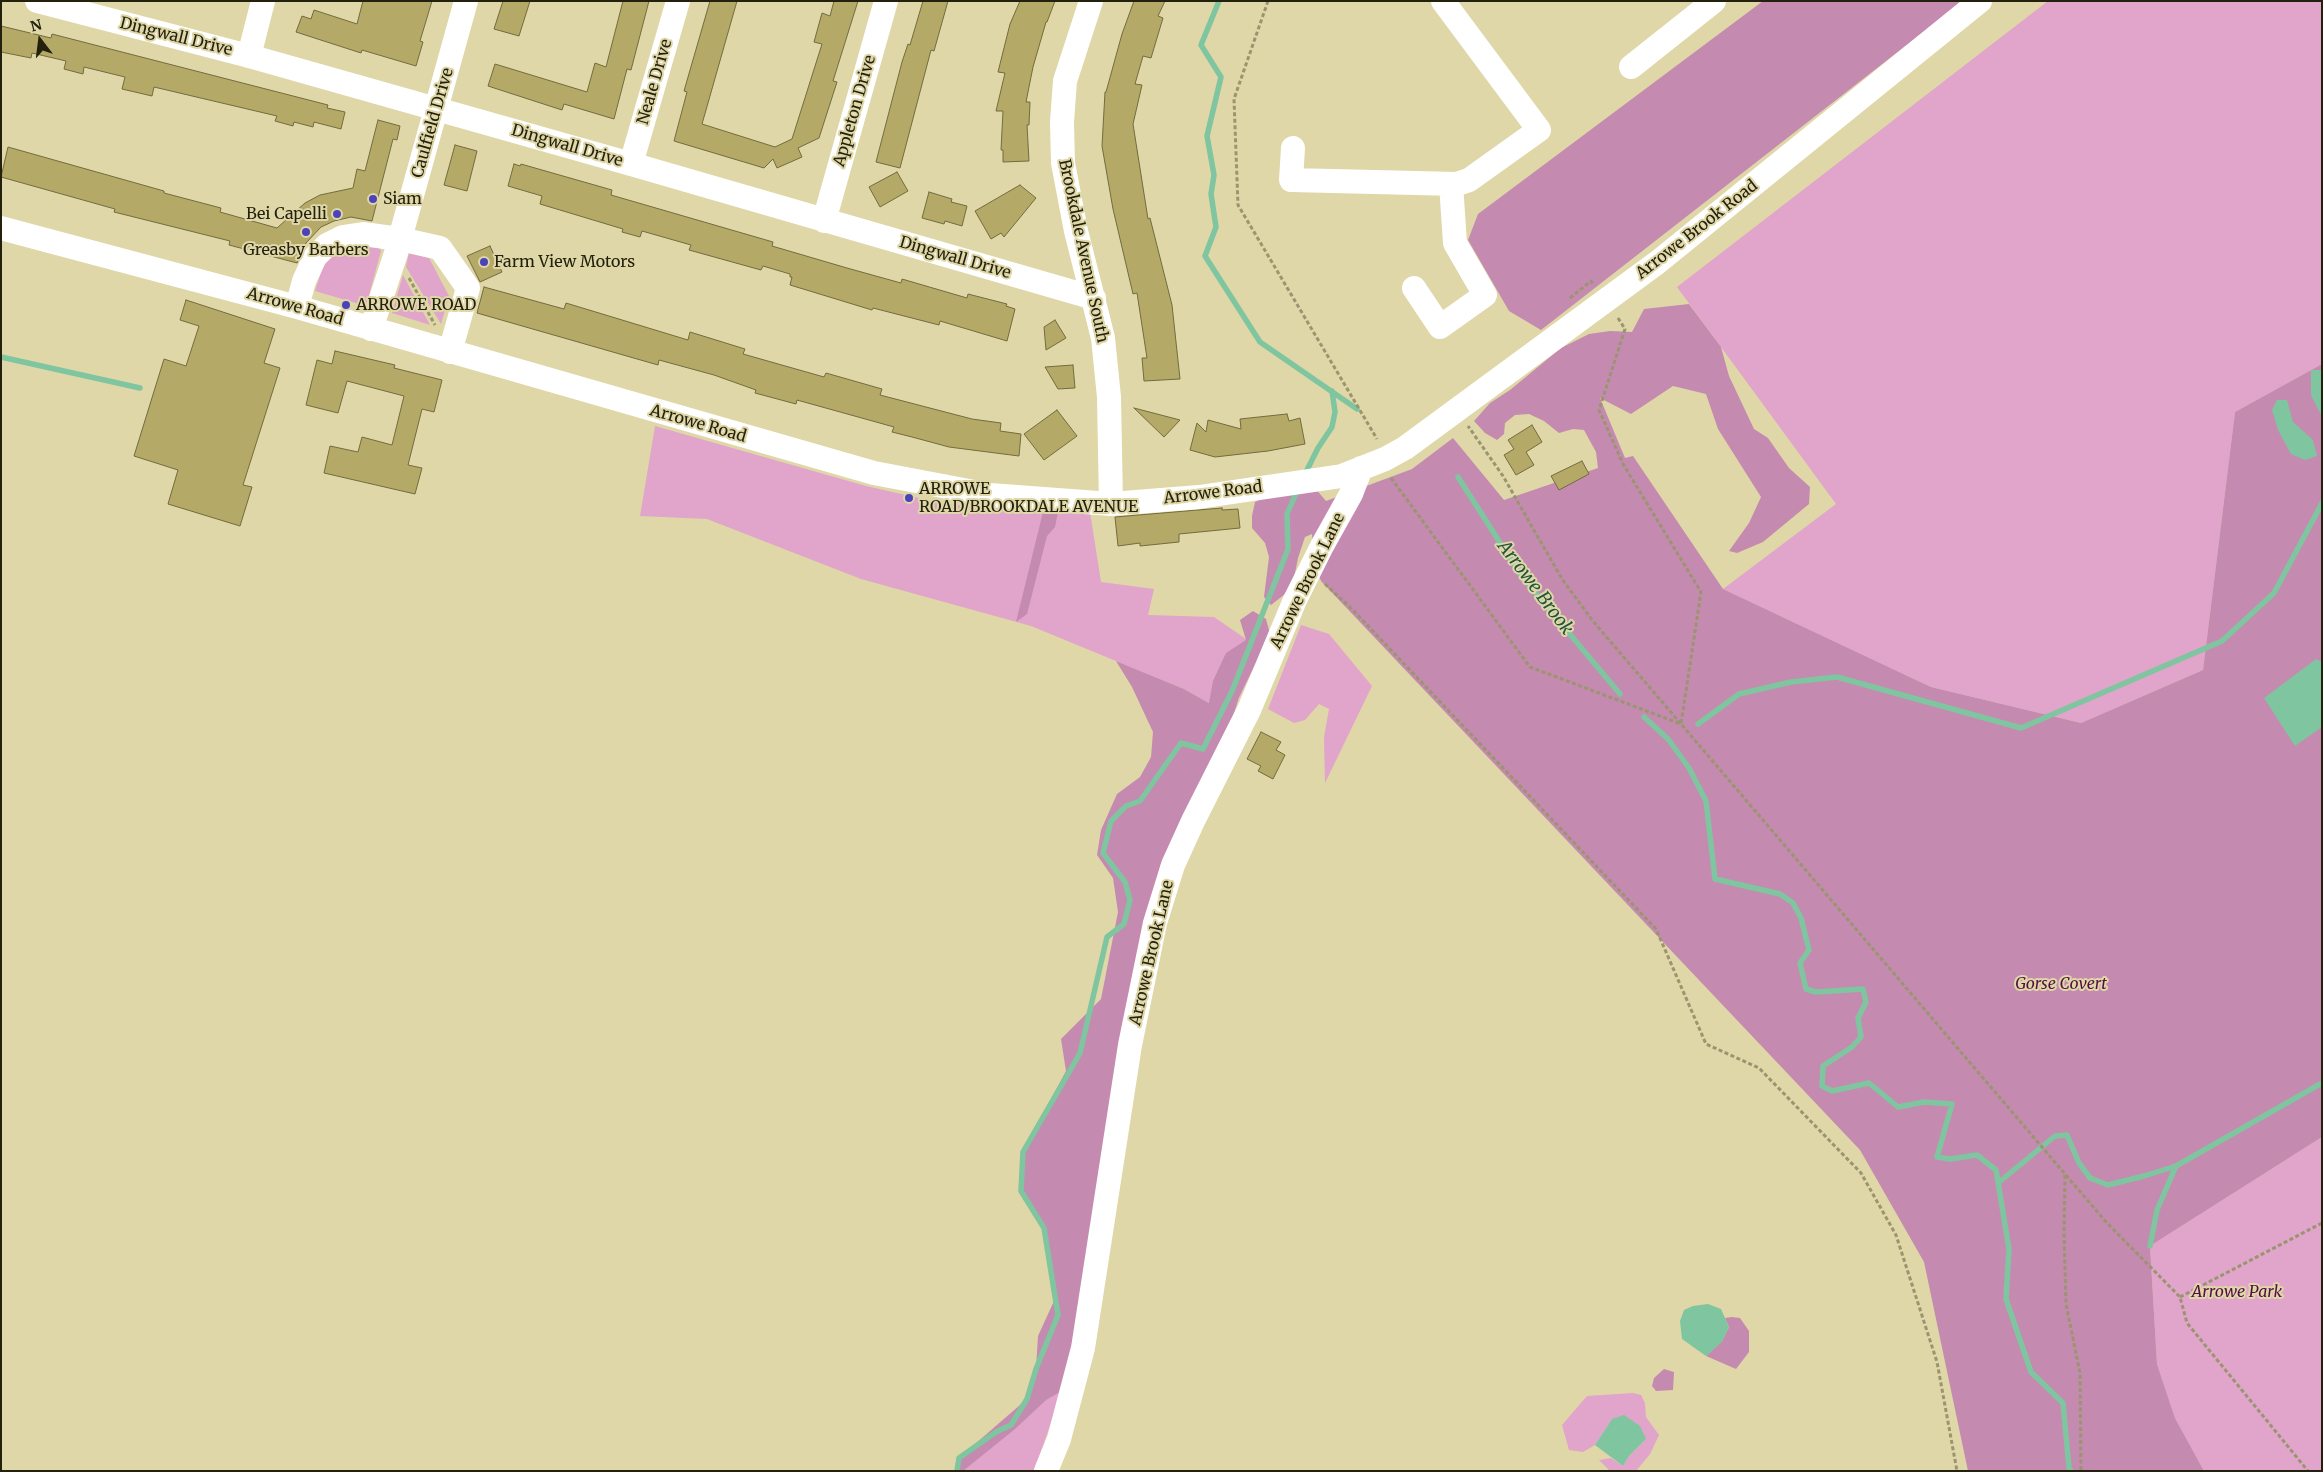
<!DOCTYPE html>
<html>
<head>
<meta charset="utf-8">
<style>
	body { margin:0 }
	#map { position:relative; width:2323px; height:1472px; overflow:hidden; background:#dfd7a7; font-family:Merriweather,serif }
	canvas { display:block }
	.frame { position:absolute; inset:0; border:2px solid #23210e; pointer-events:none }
	.north { position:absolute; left:15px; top:15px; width:50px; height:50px; -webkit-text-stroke:4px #dfd7a7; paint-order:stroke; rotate:345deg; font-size:14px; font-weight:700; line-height:20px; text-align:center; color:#23210e }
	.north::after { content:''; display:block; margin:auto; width:18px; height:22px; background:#23210e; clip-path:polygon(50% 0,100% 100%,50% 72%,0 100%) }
</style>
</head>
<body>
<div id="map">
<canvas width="2323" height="1472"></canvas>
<div class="frame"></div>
<div class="north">N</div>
</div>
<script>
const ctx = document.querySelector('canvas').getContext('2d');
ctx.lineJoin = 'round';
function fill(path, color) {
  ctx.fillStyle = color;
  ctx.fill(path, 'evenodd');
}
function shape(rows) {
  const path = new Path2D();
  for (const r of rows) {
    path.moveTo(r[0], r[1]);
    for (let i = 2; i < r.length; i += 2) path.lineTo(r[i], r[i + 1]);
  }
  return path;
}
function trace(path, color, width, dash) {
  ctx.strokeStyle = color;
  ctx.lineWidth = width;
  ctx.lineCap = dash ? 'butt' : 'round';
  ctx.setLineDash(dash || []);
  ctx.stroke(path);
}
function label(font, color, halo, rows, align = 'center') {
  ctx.font = font + ' Merriweather,serif';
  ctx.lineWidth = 4;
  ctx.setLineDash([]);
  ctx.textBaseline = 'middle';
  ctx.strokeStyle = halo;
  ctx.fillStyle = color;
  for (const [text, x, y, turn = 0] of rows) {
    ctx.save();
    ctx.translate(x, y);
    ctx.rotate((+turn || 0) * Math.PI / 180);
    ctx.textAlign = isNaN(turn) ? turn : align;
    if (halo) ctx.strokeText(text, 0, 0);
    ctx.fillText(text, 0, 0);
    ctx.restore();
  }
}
const green = shape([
	[2048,1,2322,1,2322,364,2235,412,2203,670,2081,723,1931,687,1723,589,1836,504,1677,287],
	[352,246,379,247,381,251,366,306,315,291,324,263,338,250],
	[409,253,429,258,449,296,441,324,406,267],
	[403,275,430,325,392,313],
	[655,426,866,486,945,504,1043,512,1090,512,1101,582,1154,589,1148,615,1214,617,1262,650,1231,715,1184,689,1031,626,861,579,707,519,640,516],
	[1301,625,1329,634,1372,686,1325,783,1324,737,1329,709,1319,704,1305,720,1294,723,1268,709],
	[2322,1137,2322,1471,2204,1471,2175,1418,2157,1364,2150,1246],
	[1068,1363,1053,1417,1034,1471,955,1471,959,1458,1027,1399,1036,1369],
	[1633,1393,1641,1395,1645,1403,1646,1417,1659,1435,1650,1454,1636,1471,1610,1471,1599,1460,1611,1458,1623,1466,1629,1456,1646,1439,1612,1419,1595,1445,1583,1452,1569,1450,1562,1425,1587,1396]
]);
const forest = shape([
	[1763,1,1963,1,1541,330,1509,311,1468,240,1478,214],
	[1689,304,1721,347,1729,376,1754,429,1768,438,1789,468,1810,487,1809,504,1763,542,1737,553,1729,551,1749,523,1761,497,1718,429,1706,394,1673,386,1631,414,1600,398,1625,458,1633,456,1723,589,1931,687,2081,723,2203,670,2235,412,2322,364,2322,1137,2150,1246,2157,1364,2175,1418,2204,1471,1968,1471,1924,1262,1860,1150,1321,581,1314,565,1312,534,1305,537,1298,558,1293,583,1285,594,1271,605,1264,597,1269,557,1265,543,1252,528,1252,516,1255,502,1265,497,1314,487,1326,501,1412,469,1453,438,1504,500,1598,468,1596,452,1584,430,1573,429,1559,433,1544,421,1529,414,1515,415,1505,423,1504,434,1497,440,1485,433,1474,421,1490,403,1510,390,1561,348,1589,334,1610,331,1632,332,1644,309],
	[1043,512,1058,512,1055,527,1047,536,1027,614,1016,622],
	[1253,611,1266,619,1270,634,1239,697,1233,717,1161,864,1143,929,1071,1352,1060,1392,1046,1400,1015,1429,963,1471,955,1471,959,1458,1027,1399,1036,1369,1038,1336,1054,1301,1044,1228,1021,1191,1023,1152,1066,1071,1061,1039,1101,999,1118,912,1113,878,1097,855,1101,830,1117,794,1140,777,1151,757,1153,732,1132,687,1116,661,1184,689,1209,703,1213,681,1226,653,1246,640,1240,620],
	[1732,1317,1740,1318,1749,1331,1749,1352,1736,1369,1706,1356,1722,1341,1729,1327,1725,1318],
	[1664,1369,1674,1372,1673,1390,1656,1391,1652,1386,1654,1378]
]);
const water = shape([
	[2311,370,2322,370,2322,417,2311,395],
	[2277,400,2287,400,2293,422,2313,440,2317,456,2305,460,2291,454,2278,430,2272,410],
	[2316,659,2322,662,2322,727,2295,746,2264,698],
	[1708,1304,1721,1309,1729,1327,1722,1342,1706,1356,1682,1339,1680,1321,1684,1310,1693,1306],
	[1624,1415,1640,1426,1646,1439,1629,1456,1623,1466,1595,1445,1612,1419]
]);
const stream = shape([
	[1219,1,1201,45,1221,77,1207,136,1214,175,1211,194,1216,227,1205,256,1260,342,1357,409],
	[1,357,140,388],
	[1304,476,1318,448,1332,427,1335,412,1332,391],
	[1458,477,1522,577,1620,694],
	[1644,717,1668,739,1689,768,1706,801,1715,879,1780,894,1793,903,1801,918,1809,950,1800,963,1806,989,1816,992,1863,989,1866,1002,1858,1018,1861,1037,1852,1047,1823,1066,1822,1086,1832,1091,1869,1083,1898,1107,1924,1102,1952,1104,1937,1157,1950,1159,1977,1155,1996,1170,2009,1249,2006,1299,2031,1372,2063,1403,2069,1468,2071,1471],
	[1698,724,1739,694,1791,682,1837,677,2021,728,2222,641,2274,593,2322,503],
	[1998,1183,2055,1136,2067,1135,2079,1163,2090,1178,2108,1185,2144,1176,2176,1166,2322,1083],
	[2150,1246,2157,1210,2176,1166],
	[957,1471,959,1458,996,1432,1011,1425,1027,1399,1036,1369,1058,1315,1044,1228,1021,1191,1023,1152,1080,1053,1107,937,1124,924,1130,900,1125,882,1103,853,1111,821,1126,806,1140,801,1181,743,1203,749,1232,691,1288,549,1287,514,1298,489]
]);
const building = shape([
	[363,1,432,1,420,41,423,42,416,66,362,50,361,53,296,32,302,16,311,19,314,10,357,24,363,1],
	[503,1,530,1,519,36,494,29,503,1],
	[623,1,649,1,631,70,627,69,614,119,564,104,562,110,488,86,495,64,587,92,595,63,606,67,623,1],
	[710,1,737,1,702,124,775,147,792,139,822,44,814,42,822,13,830,16,834,1,858,1,833,81,837,82,819,138,798,148,802,157,777,168,773,159,764,168,674,141,687,92,684,91,710,1],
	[923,1,948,1,934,51,931,50,900,168,876,162,902,62,908,44,910,45,923,1],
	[1020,1,1055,1,1047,22,1046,22,1033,67,1026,102,1030,102,1029,125,1027,125,1029,161,1003,162,1003,150,1001,150,1003,111,996,111,1005,73,998,72,1010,24,1020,1],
	[1134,1,1165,1,1158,16,1163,18,1151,58,1143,56,1135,84,1142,85,1133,124,1148,219,1150,218,1172,305,1180,379,1144,381,1142,358,1147,358,1137,293,1133,294,1113,209,1102,146,1105,92,1106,92,1122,34,1134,1],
	[1,26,51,38,52,34,328,105,327,108,345,112,341,129,314,122,313,127,294,122,293,126,275,121,277,116,154,87,152,96,122,89,125,77,84,67,83,74,64,69,66,61,32,53,31,58,1,52,1,26],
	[378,120,400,126,397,140,393,139,372,221,351,217,334,221,321,227,306,243,297,263,229,245,230,241,114,212,115,209,1,177,8,147,164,191,164,193,221,208,220,212,277,228,305,203,320,195,353,188,357,169,365,171,378,120],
	[455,145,477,151,467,191,444,185,455,145],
	[514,164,520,166,521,164,612,190,611,195,773,242,772,246,847,268,901,283,902,279,967,298,968,294,1007,304,1006,306,1015,309,1007,341,940,321,939,325,873,308,872,310,790,285,792,277,790,277,790,274,763,266,761,270,689,250,691,245,642,231,640,237,622,232,623,229,540,204,542,196,508,186,514,164],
	[897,172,908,191,880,207,869,187,897,172],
	[1020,185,1036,198,1004,237,1001,233,991,239,975,211,1020,185],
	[929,192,952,199,951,202,967,206,962,226,945,221,944,224,922,218,929,192],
	[490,246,502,272,480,282,467,256,490,246],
	[484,287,564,309,566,303,688,340,690,332,745,349,743,354,824,377,826,373,882,389,880,395,972,419,1001,423,1000,431,1021,434,1019,456,949,447,912,437,892,432,894,427,797,400,796,404,755,393,756,390,714,375,659,360,658,365,477,313,484,287],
	[186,300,275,329,264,363,280,368,243,485,252,487,240,526,168,504,178,470,134,456,164,359,186,366,199,326,180,320,186,300],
	[1055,320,1066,338,1046,350,1044,327,1055,320],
	[335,351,395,365,394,368,442,380,434,412,422,409,408,465,422,468,415,494,324,473,330,446,358,452,362,437,392,445,404,396,347,381,338,413,306,405,317,360,332,364,335,351],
	[1073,365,1075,388,1058,389,1045,367,1073,365],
	[1134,408,1180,420,1164,437,1134,408],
	[1057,410,1077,436,1044,460,1024,434,1057,410],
	[1287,414,1289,421,1300,418,1305,444,1268,451,1215,457,1190,450,1197,423,1206,432,1208,420,1241,429,1240,419,1287,414],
	[1532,425,1542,442,1526,452,1534,465,1516,475,1504,455,1514,449,1508,440,1532,425],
	[1582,461,1589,474,1559,490,1551,476,1582,461],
	[1222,508,1222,510,1238,509,1240,528,1179,534,1179,542,1140,546,1140,543,1118,546,1115,517,1222,508],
	[1261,732,1281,742,1276,750,1285,755,1273,779,1258,771,1261,766,1247,759,1261,732]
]);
const path = shape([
	[1268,1,1234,99,1238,205,1377,439],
	[409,278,435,325],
	[1570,298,1591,281,1593,284],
	[1618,318,1625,329,1599,410,1623,464,1701,592,1681,724,2065,1174,2107,1223,2180,1297,2187,1323,2308,1471],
	[1391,478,1530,667,1681,724,1592,620,1562,579,1503,476,1468,426],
	[1325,584,1352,609,1656,929,1706,1044,1759,1068,1861,1173,1896,1235,1937,1362,1957,1471],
	[2065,1175,2064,1233,2066,1304,2080,1373,2081,1471],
	[2180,1297,2322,1223]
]);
const minor = shape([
	[37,1,249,56,631,164,1094,298],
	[1091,1,1065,81,1062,122,1063,163,1076,231,1103,338,1109,397,1111,504],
	[249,56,263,1],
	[1631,67,1714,1],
	[1293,148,1291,180,1457,184,1469,180,1539,130,1443,1],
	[631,164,678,1],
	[824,221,886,1],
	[1,228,297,307,874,473,990,495,1111,504,1199,497,1342,476,1385,459,1405,448,1658,262,1980,1],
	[1414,288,1440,327,1485,295,1455,243,1451,184],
	[297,307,304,281,315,257,327,245,343,237,363,234,400,239,440,248,468,288,450,352],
	[371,329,396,253,466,1],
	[1046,1471,1059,1439,1083,1348,1130,1045,1155,923,1173,865,1193,821,1249,710,1295,600,1322,546,1351,494,1361,468]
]);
const markers = [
	[373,199,5,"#4c42b9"],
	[337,214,5,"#4c42b9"],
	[306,232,5,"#4c42b9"],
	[484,262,5,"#4c42b9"],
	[346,305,5,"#4c42b9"],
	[909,498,5,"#4c42b9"]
];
const streetNames = [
	["Dingwall Drive",176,37,14],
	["Neale Drive",655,82,-74],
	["Appleton Drive",855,111,-74],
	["Caulfield Drive",433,123,-74],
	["Dingwall Drive",567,146,16],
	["Arrowe Brook Road",1697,230,-38],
	["Brookdale Avenue South",1083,251,78],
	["Dingwall Drive",955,258,16],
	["Arrowe Road",295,307,16],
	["Arrowe Road",698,424,16],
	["Arrowe Road",1213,493,-7],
	["Arrowe Brook Lane",1308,581,-64],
	["Arrowe Brook Lane",1152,953,-77]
];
const poiNames = [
	["Siam",383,199],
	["Bei Capelli",327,214,"right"],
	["Greasby Barbers",306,250,"center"],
	["Farm View Motors",494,262],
	["ARROWE ROAD",356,305],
	["ARROWE",919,489],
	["ROAD/BROOKDALE AVENUE",919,507]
];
const parkNames = [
	["Gorse Covert",2061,984],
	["Arrowe Park",2237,1292]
];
const waterNames = [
	["Arrowe Brook",1535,588,53]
];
fill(green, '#e1a4cb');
fill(forest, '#c58ab0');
fill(water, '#7fc5a0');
trace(stream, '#7fc5a0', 5.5);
fill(building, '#b4a967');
trace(building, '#726b3e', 1);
trace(path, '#9a946f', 3, [4, 2.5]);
trace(minor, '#fff', 24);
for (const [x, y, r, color] of markers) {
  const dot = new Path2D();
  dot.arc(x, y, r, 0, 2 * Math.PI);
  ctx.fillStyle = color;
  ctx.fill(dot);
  trace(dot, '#dfd7a7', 2);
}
label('16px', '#23210e', '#dfd7a7', streetNames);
label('16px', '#23210e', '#dfd7a7', poiNames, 'left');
label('italic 16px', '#550d43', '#dfd7a7', parkNames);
label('italic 18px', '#1f553c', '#dfd7a7', waterNames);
</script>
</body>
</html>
